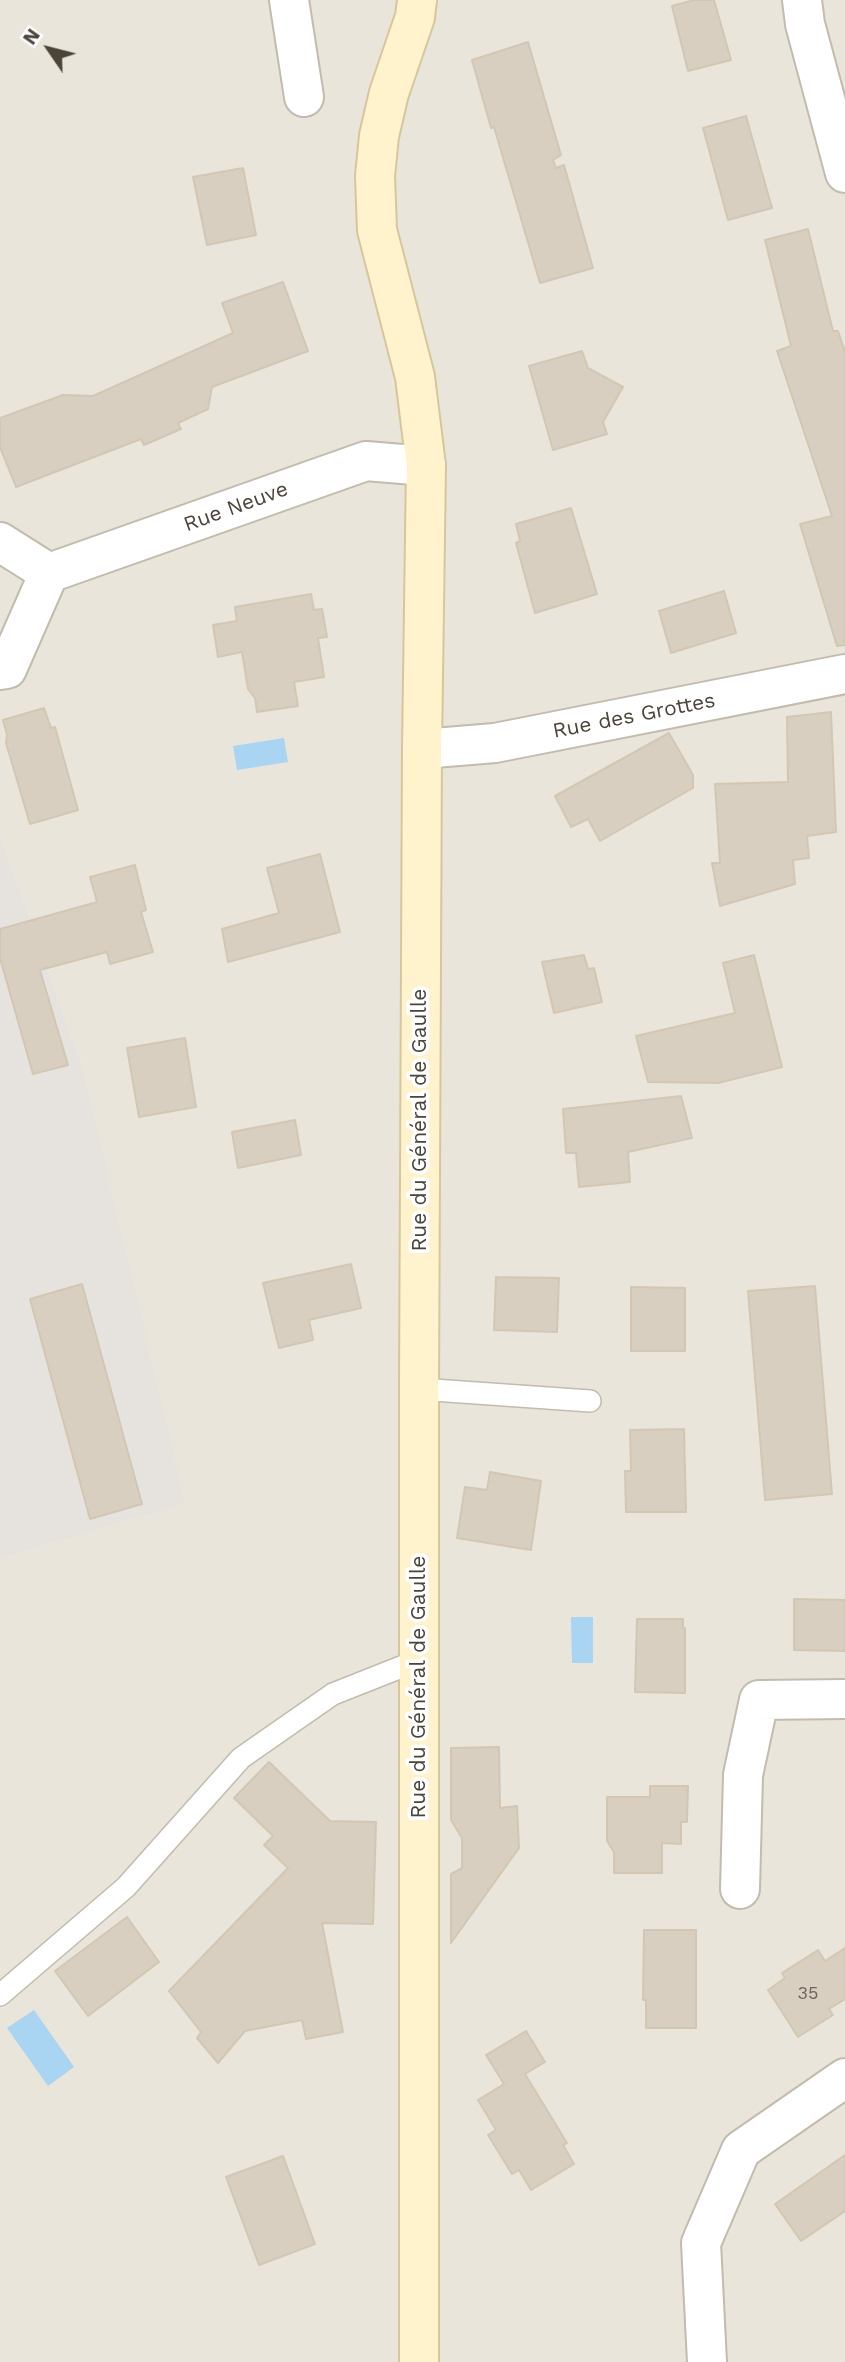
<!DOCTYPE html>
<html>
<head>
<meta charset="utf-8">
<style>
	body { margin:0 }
	#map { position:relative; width:845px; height:2362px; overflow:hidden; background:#f6f3ec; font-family:"Work Sans",sans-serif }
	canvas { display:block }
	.north { position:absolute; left:14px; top:14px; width:70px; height:70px; -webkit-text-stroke:5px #fff; paint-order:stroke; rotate:305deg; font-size:19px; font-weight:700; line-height:28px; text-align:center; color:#4b4439 }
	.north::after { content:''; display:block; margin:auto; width:24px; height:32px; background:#4b4439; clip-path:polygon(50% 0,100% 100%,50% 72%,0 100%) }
</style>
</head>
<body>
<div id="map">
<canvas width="845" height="2362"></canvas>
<div class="north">N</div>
</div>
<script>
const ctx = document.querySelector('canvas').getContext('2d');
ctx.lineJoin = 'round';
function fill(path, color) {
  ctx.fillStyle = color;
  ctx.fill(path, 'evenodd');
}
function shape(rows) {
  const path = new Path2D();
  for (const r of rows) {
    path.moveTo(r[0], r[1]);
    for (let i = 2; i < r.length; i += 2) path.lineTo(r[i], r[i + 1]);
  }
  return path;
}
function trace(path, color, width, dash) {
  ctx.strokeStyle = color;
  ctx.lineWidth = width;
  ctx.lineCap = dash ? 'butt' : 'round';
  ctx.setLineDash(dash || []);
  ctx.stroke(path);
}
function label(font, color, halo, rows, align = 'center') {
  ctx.font = font + ' "Work Sans",sans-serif';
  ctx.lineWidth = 7;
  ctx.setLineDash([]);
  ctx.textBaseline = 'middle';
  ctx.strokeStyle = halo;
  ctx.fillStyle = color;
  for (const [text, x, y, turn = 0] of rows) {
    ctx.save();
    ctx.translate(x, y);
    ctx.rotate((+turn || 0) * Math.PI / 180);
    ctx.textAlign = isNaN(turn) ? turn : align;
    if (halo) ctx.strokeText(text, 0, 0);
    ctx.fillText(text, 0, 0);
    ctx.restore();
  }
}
const residential = shape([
	[0,0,845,0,845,2362,0,2362,0,1559,184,1503,84,1071,0,834]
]);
const industrial = shape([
	[0,834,84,1071,185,1503,0,1559]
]);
const water = shape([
	[284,738,288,762,237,770,233,746],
	[571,1617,593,1617,593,1663,572,1663],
	[34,2010,74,2067,48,2086,7,2028]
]);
const building = shape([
	[694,0,714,0,731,60,688,71,672,6,694,0],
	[528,42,561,155,553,160,556,168,564,165,593,268,540,283,494,127,491,128,472,60,528,42],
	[746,116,772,208,728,220,703,128,746,116],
	[243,168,256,235,207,245,193,177,243,168],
	[808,229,833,331,838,331,845,352,845,645,837,646,800,524,832,516,777,351,791,346,765,240,808,229],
	[283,282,308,351,212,387,208,409,178,423,181,429,144,445,141,439,16,487,0,447,0,418,63,395,93,396,233,333,222,303,283,282],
	[582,351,588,368,623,387,603,422,607,434,553,450,529,366,582,351],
	[571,508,597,594,535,613,516,543,520,541,516,524,571,508],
	[724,591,736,633,671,653,659,611,724,591],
	[311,594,314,610,322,609,327,637,318,638,324,677,294,682,298,706,257,712,255,698,248,689,242,652,218,657,213,625,237,621,235,607,311,594],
	[44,708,51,728,55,727,78,810,30,824,6,743,7,735,3,720,44,708],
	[831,712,836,832,807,836,809,858,793,860,795,884,720,906,712,863,720,863,715,784,788,782,787,717,831,712],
	[669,733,693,775,693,788,600,841,588,819,571,827,555,796,669,733],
	[320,854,340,932,228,962,222,929,279,913,267,868,320,854],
	[135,865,146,910,141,912,153,952,110,964,107,952,40,970,68,1065,33,1074,0,958,0,929,97,902,90,877,135,865],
	[584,955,588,969,594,968,602,1002,554,1013,542,962,584,955],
	[754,955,782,1067,718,1083,648,1082,636,1036,735,1013,723,963,754,955],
	[185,1038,196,1107,139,1117,127,1048,185,1038],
	[681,1096,692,1138,628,1152,630,1182,579,1187,576,1153,566,1153,563,1109,681,1096],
	[295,1120,301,1155,238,1168,232,1132,295,1120],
	[351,1264,361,1308,309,1320,313,1340,279,1348,263,1283,351,1264],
	[496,1277,559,1278,557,1332,494,1330,496,1277],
	[82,1284,142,1504,90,1519,30,1299,82,1284],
	[815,1286,832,1494,765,1500,748,1291,815,1286],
	[631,1287,685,1288,685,1351,631,1351,631,1287],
	[684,1429,686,1512,626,1512,625,1471,631,1471,630,1430,684,1429],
	[490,1472,541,1481,531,1550,457,1538,465,1487,487,1490,490,1472],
	[794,1599,845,1600,845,1651,794,1650,794,1599],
	[637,1619,683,1619,683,1628,685,1628,685,1693,635,1692,637,1619],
	[499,1747,500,1808,517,1806,519,1848,451,1943,451,1874,462,1868,462,1838,451,1820,451,1748,499,1747],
	[269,1762,330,1821,376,1822,373,1924,322,1923,343,2032,306,2039,302,2020,245,2031,218,2063,197,2038,201,2032,169,1991,288,1868,264,1845,273,1836,234,1798,269,1762],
	[650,1786,688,1786,687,1822,681,1822,681,1844,662,1843,662,1873,614,1873,614,1852,607,1841,607,1797,650,1797,650,1786],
	[127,1917,159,1962,88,2016,55,1971,127,1917],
	[644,1930,696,1930,696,2028,646,2028,646,2000,643,2000,644,1930],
	[845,1948,845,1999,829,2009,833,2015,798,2037,768,1990,785,1978,782,1973,818,1950,825,1961,845,1948],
	[526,2031,545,2062,525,2074,567,2143,563,2145,574,2164,531,2190,519,2170,512,2174,488,2135,496,2130,478,2100,504,2084,486,2055,526,2031],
	[845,2155,845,2211,801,2241,775,2204,845,2155],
	[283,2156,315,2244,259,2265,226,2177,283,2156]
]);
const lane = shape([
	[419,1389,590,1401],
	[0,1995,126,1887,241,1758,333,1694,419,1660]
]);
const street = shape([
	[289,0,304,97],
	[802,0,805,24,845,173],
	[0,542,49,573],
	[0,670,7,669,49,573,366,461,426,466],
	[422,749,495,743,845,674],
	[740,1889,743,1775,759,1700,845,1699],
	[707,2362,701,2243,741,2150,845,2078]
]);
const secondary = shape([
	[417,0,415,17,389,93,379,136,375,176,377,230,415,377,426,466,422,749,419,1389,419,2362]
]);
const numberNames = [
	["35",808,1994]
];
const streetNames = [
	["Rue Neuve",236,507,-20],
	["Rue des Grottes",634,716,-11],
	["Rue du Général de Gaulle",420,1120,-90],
	["Rue du Général de Gaulle",419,1687,-90]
];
fill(residential, '#eae5da');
fill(industrial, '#e6e2dd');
fill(water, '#a9d4f2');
fill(building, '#d8cfc1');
trace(building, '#d3c7b4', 2);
trace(lane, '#c2bbae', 24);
trace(street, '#c2bbae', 42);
trace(secondary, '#d6c79b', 42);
trace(lane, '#fff', 21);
trace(street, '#fff', 38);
trace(secondary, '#fff3cd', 38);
label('18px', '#6e675b', null, numberNames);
label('21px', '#4b4439', '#fff', streetNames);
</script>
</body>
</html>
